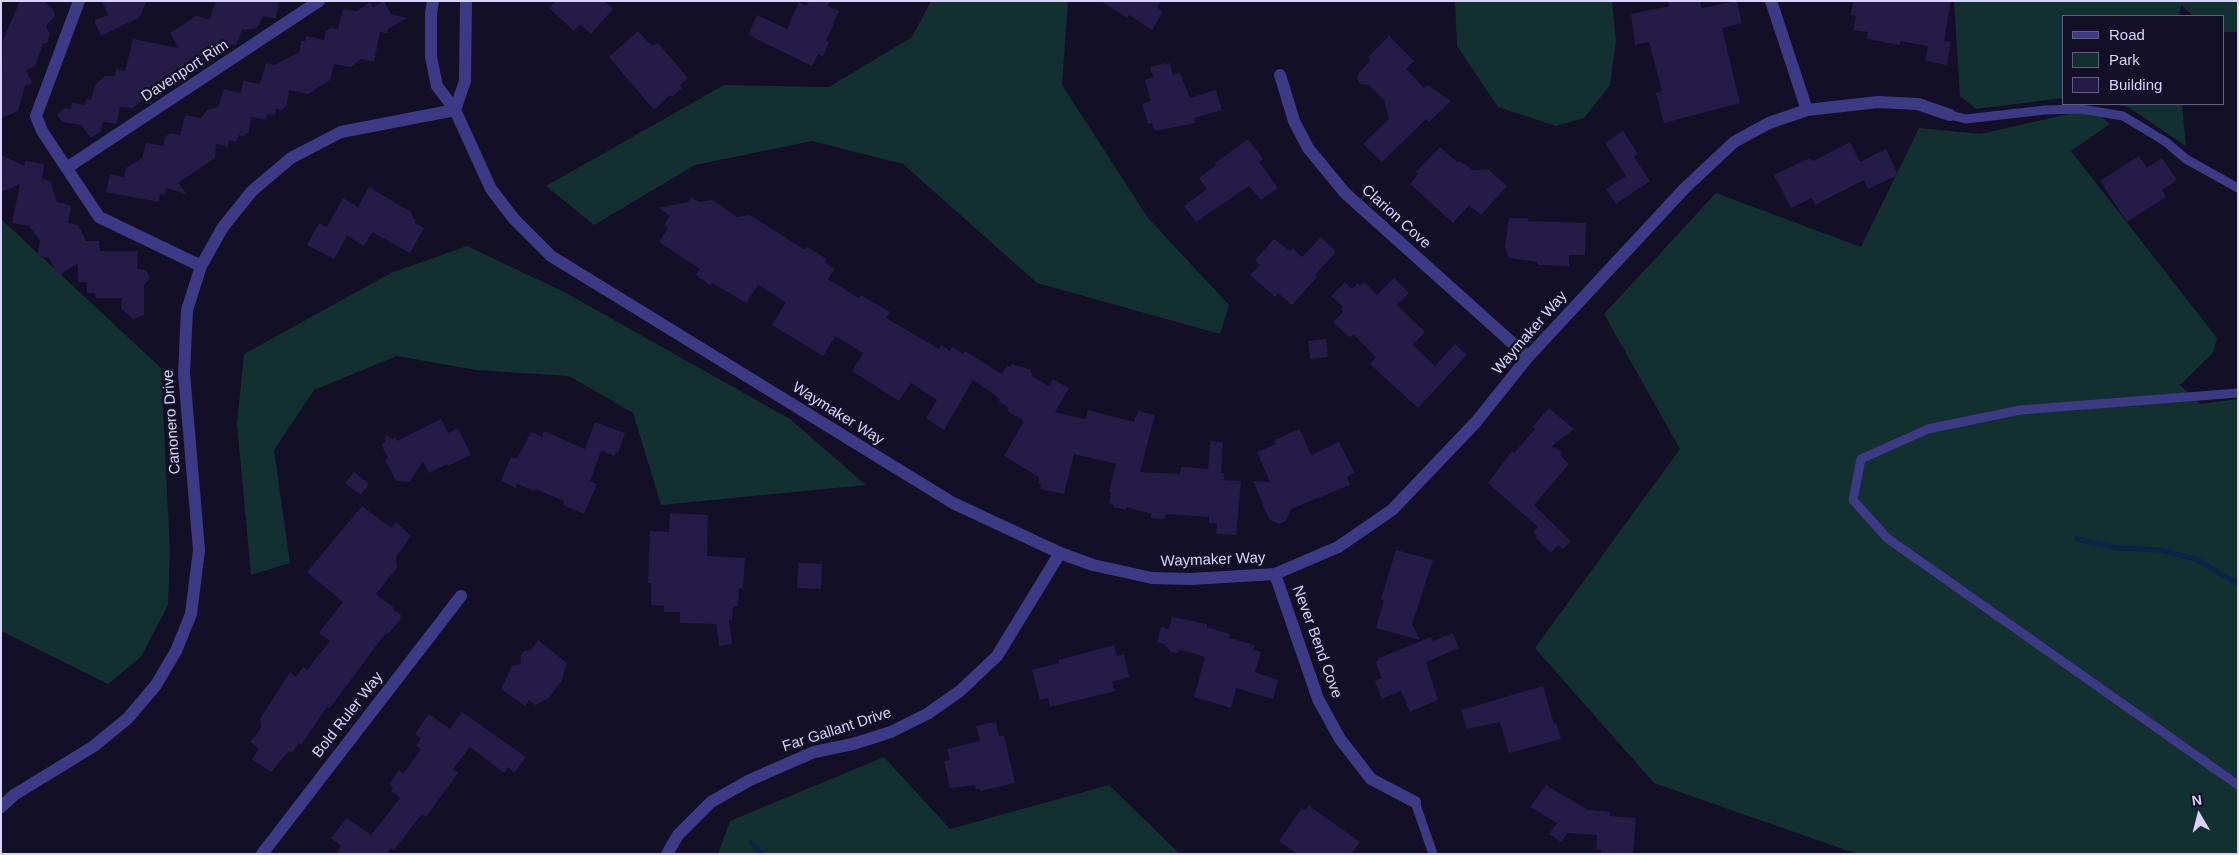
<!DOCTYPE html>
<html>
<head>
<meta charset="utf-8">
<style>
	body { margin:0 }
	#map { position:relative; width:2239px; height:855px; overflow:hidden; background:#130f26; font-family:Helvetica,sans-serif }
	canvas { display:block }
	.frame { position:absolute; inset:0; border:2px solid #d9d4ff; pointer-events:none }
	.legend { position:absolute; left:2062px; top:15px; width:162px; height:90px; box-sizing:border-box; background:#130f26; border:1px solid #625e7d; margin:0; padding:6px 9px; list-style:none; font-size:15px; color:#d9d4ff }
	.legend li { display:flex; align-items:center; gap:10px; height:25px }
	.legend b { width:25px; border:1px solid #625e7d }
	.north { position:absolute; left:2174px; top:790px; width:50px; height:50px; -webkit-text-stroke:4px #130f26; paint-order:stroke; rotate:352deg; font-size:14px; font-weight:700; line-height:20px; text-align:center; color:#d9d4ff }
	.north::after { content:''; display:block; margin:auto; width:18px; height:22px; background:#d9d4ff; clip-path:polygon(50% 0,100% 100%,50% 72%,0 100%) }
</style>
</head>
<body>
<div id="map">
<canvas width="2239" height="855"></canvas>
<div class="frame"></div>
<ul class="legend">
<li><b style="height:6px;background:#3d3a85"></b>Road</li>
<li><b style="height:14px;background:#12302f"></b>Park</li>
<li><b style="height:14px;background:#241b47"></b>Building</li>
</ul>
<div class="north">N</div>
</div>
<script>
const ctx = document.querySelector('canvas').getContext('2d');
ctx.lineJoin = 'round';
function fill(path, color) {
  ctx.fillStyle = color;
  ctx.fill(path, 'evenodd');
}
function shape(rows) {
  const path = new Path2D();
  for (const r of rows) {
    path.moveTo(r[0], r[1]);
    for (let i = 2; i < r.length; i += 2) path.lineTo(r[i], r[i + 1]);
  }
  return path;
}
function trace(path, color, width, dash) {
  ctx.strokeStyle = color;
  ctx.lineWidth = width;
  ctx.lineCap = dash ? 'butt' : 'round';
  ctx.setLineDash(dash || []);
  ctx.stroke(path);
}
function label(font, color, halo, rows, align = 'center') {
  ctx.font = font + ' Helvetica,sans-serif';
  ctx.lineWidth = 5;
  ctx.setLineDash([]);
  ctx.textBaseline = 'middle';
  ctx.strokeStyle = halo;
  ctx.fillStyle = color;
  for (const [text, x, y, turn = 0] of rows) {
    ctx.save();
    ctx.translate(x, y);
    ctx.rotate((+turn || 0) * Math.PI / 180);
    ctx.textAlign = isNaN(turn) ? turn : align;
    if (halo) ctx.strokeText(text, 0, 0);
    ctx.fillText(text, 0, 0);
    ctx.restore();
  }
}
const green = shape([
	[931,1,1068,1,1062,85,1148,218,1229,305,1220,334,1037,283,903,164,812,141,695,165,594,225,546,186,724,85,829,87,912,37],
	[1455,1,1612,1,1616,41,1610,85,1584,118,1556,126,1498,107,1457,46],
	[1954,1,2238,1,2238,32,2223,32,2223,16,2193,16,2181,5,2179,16,2063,16,2063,98,1976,109,1960,96],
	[2114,104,2182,104,2186,146,2128,107],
	[2093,110,2110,124,2071,151,2217,338,2213,353,2180,385,2200,404,2238,399,2238,854,1857,854,1654,783,1535,648,1680,449,1604,314,1716,193,1861,247,1919,128,1981,134,2068,114],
	[1,219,161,368,170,552,168,605,141,657,108,684,1,631],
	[467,246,566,293,790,419,866,485,661,505,633,413,569,376,476,370,397,356,314,390,274,450,290,563,251,575,237,424,244,354,391,273],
	[884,757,950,829,1109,785,1180,854,718,854,730,821]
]);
const stream = shape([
	[2077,539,2118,548,2159,550,2196,559,2238,584],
	[751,843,763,854]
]);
const building = shape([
	[20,1,44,1,53,9,55,16,46,26,50,34,48,42,43,44,35,66,26,70,32,83,25,86,18,111,1,118,3,40],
	[102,1,146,1,140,17,101,36,95,23,95,20,108,15],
	[218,1,279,1,276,19,263,16,257,28,242,30,236,45,221,42,220,49,201,63,199,70,181,69,179,80,175,83,162,81,157,98,147,96,133,108,120,107,117,124,103,122,101,131,91,138,81,125,62,122,57,114,65,108,71,109,72,103,85,105,86,99,91,100,95,85,105,76,115,76,116,69,125,71,133,39,179,48,170,33,196,16,210,19,214,5],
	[384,1,391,14,407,18,388,29,387,33,380,32,374,62,361,59,351,67,334,64,330,80,308,94,289,90,287,105,281,110,276,109,275,115,267,114,266,120,251,117,249,132,243,136,239,135,236,142,229,140,228,147,216,144,215,158,178,183,187,194,166,188,165,195,160,194,159,202,106,192,110,174,124,177,126,168,142,158,146,143,163,146,165,137,170,133,180,135,185,115,201,118,207,110,218,107,224,89,241,93,243,81,260,84,266,63,275,65,299,52,301,41,305,41,306,36,324,40,326,31,330,28,338,29,343,9,357,11,370,2,373,7],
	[556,1,605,1,613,9,591,34,580,24,574,31,549,8],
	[809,1,830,1,828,6,839,11,826,41,829,42,823,56,818,54,812,66,748,35,757,15,787,29,799,2,807,6],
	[1101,1,1161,1,1157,7,1163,12,1152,30,1129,15,1127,18],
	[1668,1,1700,1,1702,8,1737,1,1742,23,1722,28,1740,103,1664,123,1656,93,1662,91,1649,42,1635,45,1631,14,1669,6],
	[1853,1,1951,1,1944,41,1951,42,1947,65,1925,61,1928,46,1900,41,1900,45,1867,39,1868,32,1853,30,1856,16,1851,15],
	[638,31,652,46,658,43,688,78,680,85,682,88,672,97,670,95,654,110,609,57],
	[1389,36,1414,61,1406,69,1424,88,1428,85,1431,87,1451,101,1429,122,1426,119,1382,162,1363,144,1389,119,1384,100,1369,85,1360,84,1357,79,1358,74,1371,60,1368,57],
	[1165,63,1165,65,1170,63,1173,75,1180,73,1190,98,1216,90,1222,110,1194,118,1196,123,1155,131,1152,123,1148,124,1142,104,1151,101,1145,80,1153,77,1150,67],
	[1623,131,1638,154,1634,157,1650,181,1616,204,1606,189,1626,176,1605,143],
	[1248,139,1263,159,1259,162,1278,188,1261,200,1249,186,1196,222,1184,206,1207,189,1199,178,1216,165,1215,163],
	[1850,142,1860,162,1886,149,1898,175,1868,189,1864,180,1815,205,1812,198,1791,208,1774,175,1810,158,1813,161],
	[1440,147,1457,162,1460,161,1473,170,1488,169,1507,186,1481,215,1469,205,1453,223,1410,184,1418,174,1416,172],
	[1,155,24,166,25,161,44,164,42,179,50,181,57,202,71,205,68,223,78,225,86,241,99,241,100,251,138,251,137,269,146,270,150,278,144,285,144,315,133,319,121,309,122,298,96,298,95,293,87,293,87,282,78,282,78,263,58,276,49,258,37,256,40,241,29,226,12,223,20,184,1,192],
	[2139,156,2147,168,2162,158,2177,180,2162,190,2166,197,2127,222,2100,181],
	[369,187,411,212,413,218,416,220,415,223,424,228,410,253,372,232,364,246,347,236,334,259,307,245,319,223,327,227,343,198,358,207],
	[691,197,699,202,713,200,737,217,750,215,805,250,807,247,827,259,825,263,835,269,828,279,859,298,861,295,890,312,886,318,939,349,941,345,950,351,952,347,963,354,965,351,1002,374,1007,365,1010,367,1012,364,1031,370,1032,376,1049,386,1053,379,1069,388,1055,412,1085,419,1088,410,1134,422,1138,411,1155,415,1140,472,1180,474,1181,467,1208,469,1210,441,1223,442,1221,473,1224,473,1224,480,1241,481,1236,535,1216,534,1217,524,1209,523,1209,517,1166,514,1165,519,1151,518,1151,514,1127,507,1126,510,1113,507,1114,505,1109,503,1111,493,1109,492,1116,464,1074,454,1064,494,1040,489,1041,484,1038,483,1039,477,1004,456,1024,421,1007,411,1009,408,999,402,1000,400,995,395,973,380,944,430,926,418,937,400,911,383,899,401,852,371,863,353,835,336,823,356,772,325,786,302,758,285,746,303,716,285,712,283,711,286,700,278,696,274,700,269,659,242,668,228,664,225,670,216,659,208,688,202],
	[1509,218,1528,218,1528,221,1586,223,1585,255,1569,255,1569,266,1538,265,1538,262,1509,258,1505,247],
	[1321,237,1336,252,1315,275,1317,277,1292,305,1278,293,1275,297,1250,275,1260,265,1255,260,1274,239,1290,251,1292,248,1302,257],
	[1394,278,1409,293,1397,305,1425,332,1413,345,1435,366,1455,344,1467,355,1418,408,1370,364,1376,357,1354,335,1349,337,1333,322,1343,312,1341,309,1343,307,1331,296,1345,282,1352,289,1358,283,1360,286,1364,282,1377,295],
	[1326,339,1328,357,1310,359,1308,341],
	[1549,408,1574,429,1552,446,1562,452,1560,455,1569,464,1534,505,1571,541,1563,549,1558,545,1551,553,1536,538,1537,536,1533,532,1538,527,1488,483,1512,451,1514,453,1535,429,1532,427],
	[441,419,448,433,458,428,471,455,448,466,447,464,429,473,423,462,409,482,396,481,385,460,388,458,381,444,385,442,386,435,392,439,396,437,397,441],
	[595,422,625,433,618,453,616,452,615,456,601,451,590,481,597,484,584,514,563,505,564,501,535,489,534,491,517,484,516,488,501,481,511,457,516,459,519,455,531,432,542,437,544,431,585,449],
	[1300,429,1311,455,1339,442,1355,473,1347,477,1350,485,1291,509,1286,521,1279,524,1269,519,1253,481,1270,482,1257,452,1276,444,1274,440],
	[354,472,369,484,361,495,345,483],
	[362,506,391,528,396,522,411,536,396,557,397,568,376,594,394,608,393,609,401,615,400,620,389,633,385,634,330,708,327,707,301,745,299,743,292,753,289,751,271,772,252,759,259,749,250,742,261,728,260,719,290,672,296,677,303,667,307,670,330,641,319,633,343,602,307,572],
	[670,513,708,515,707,556,745,558,743,589,739,588,738,606,733,606,732,620,729,620,732,644,719,646,716,624,680,623,680,612,664,612,664,606,651,605,651,583,648,583,650,531,669,532],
	[1396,550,1433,560,1412,624,1420,640,1376,628,1384,600,1381,599],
	[798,563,822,564,821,589,797,588],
	[1172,617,1207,624,1207,627,1230,634,1229,638,1255,645,1253,650,1261,652,1255,672,1278,680,1273,699,1236,688,1231,708,1194,697,1205,657,1181,650,1177,653,1171,652,1164,644,1157,642,1161,627,1169,629],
	[1453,633,1459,648,1426,662,1438,700,1410,712,1401,691,1382,699,1375,681,1382,678,1376,663,1379,658,1431,637,1433,641],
	[538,640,567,663,562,680,549,698,535,705,529,700,525,706,501,689,512,666,521,664,521,655,524,651,531,650],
	[1114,645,1117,656,1124,654,1129,677,1112,682,1115,691,1050,707,1048,698,1040,700,1032,670,1059,663,1059,660],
	[1543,686,1554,724,1556,723,1561,739,1509,753,1500,722,1467,729,1461,710],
	[462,712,526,757,514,773,508,767,504,773,470,747,453,769,458,773,426,817,422,814,394,850,391,848,387,854,336,854,341,846,331,838,347,818,371,835,400,798,391,791,393,788,389,784,399,770,403,774,421,749,416,746,421,739,415,734,429,714,450,729],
	[996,722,999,736,1004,736,1015,783,980,791,980,789,976,790,975,785,950,788,944,761,950,760,947,749,980,741,976,726],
	[1546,785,1588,810,1610,812,1610,816,1636,818,1633,854,1601,854,1601,849,1596,849,1597,835,1567,833,1561,842,1549,834,1557,823,1530,807],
	[1308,805,1360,842,1351,854,1297,854,1279,841,1302,808,1305,810]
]);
const lane = shape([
	[1950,115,1966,119,2045,110,2081,109,2123,116,2166,142,2186,159,2238,188],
	[2238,393,2020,410,1928,429,1861,459,1853,500,1887,538,2238,785],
	[1415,802,1433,854]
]);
const street = shape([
	[79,1,36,116,42,131,99,217,201,266],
	[433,1,431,13,431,57,437,86,455,110,491,189,514,219,551,256,953,503,1060,553,1093,565,1152,578,1191,579,1275,574,1338,547,1392,510,1476,422,1528,357,1685,188,1734,142,1769,123,1807,110,1878,102,1918,104,1950,115],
	[1771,1,1807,110],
	[1280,75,1294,121,1308,148,1345,193,1528,357],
	[455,110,465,81,466,1],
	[68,167,319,1],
	[1275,574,1318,699,1340,739,1371,779,1415,802],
	[1,807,14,795,94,746,128,718,156,685,176,651,191,614,199,550,184,373,187,310,201,266,223,227,252,191,291,158,341,132,455,110],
	[262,854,461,596],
	[667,854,678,835,711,802,750,780,814,752,853,744,891,732,927,714,960,691,997,656,1060,553]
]);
const streetNames = [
	["Davenport Rim",185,71,-33],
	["Clarion Cove",1396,217,42],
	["Waymaker Way",1530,333,-49],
	["Waymaker Way",838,414,32],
	["Canonero Drive",172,422,-94],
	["Waymaker Way",1213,560,-2],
	["Never Bend Cove",1317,642,70],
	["Bold Ruler Way",348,715,-52],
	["Far Gallant Drive",837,730,-18]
];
fill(green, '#12302f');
trace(stream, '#0c2248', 5);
fill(building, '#241b47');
trace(lane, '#3d3a85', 9);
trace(street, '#3d3a85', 12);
label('15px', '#d9d4ff', '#130f26', streetNames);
</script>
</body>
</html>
